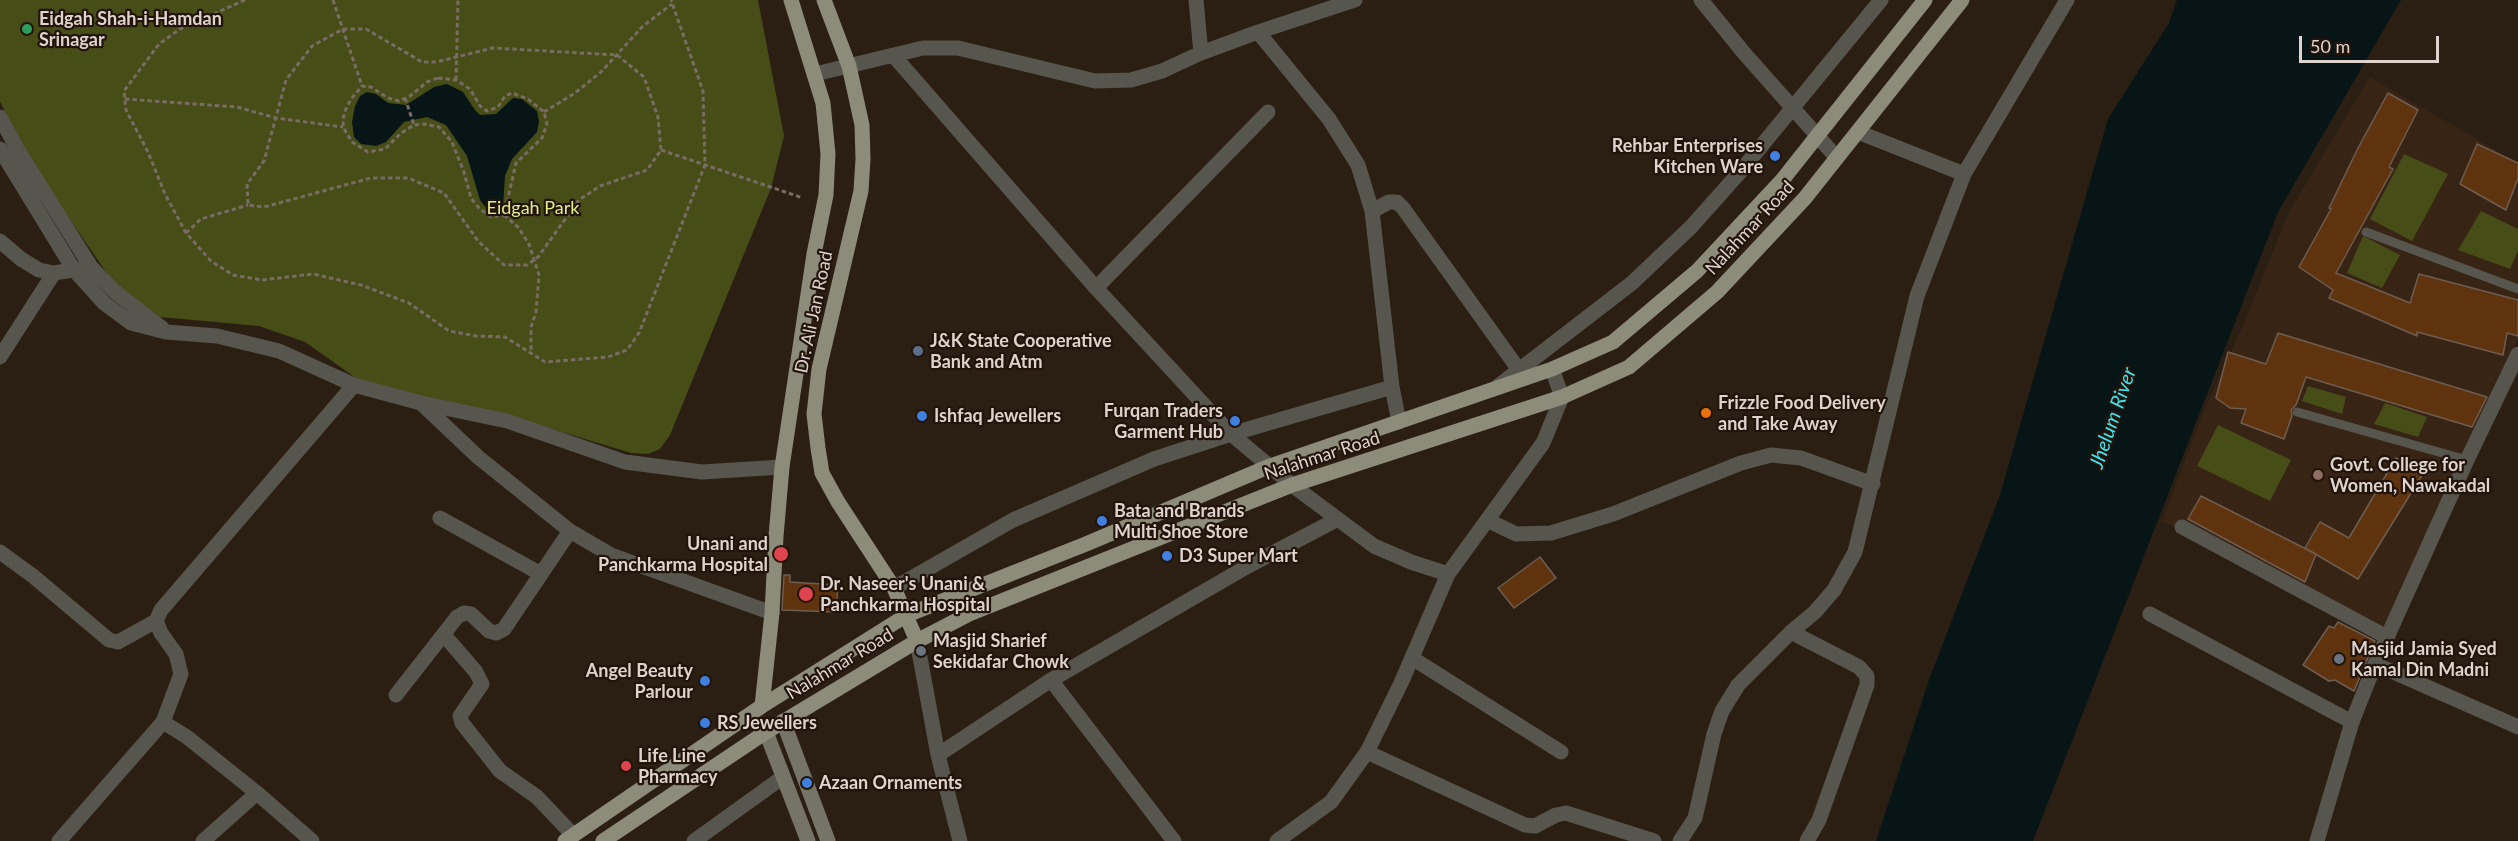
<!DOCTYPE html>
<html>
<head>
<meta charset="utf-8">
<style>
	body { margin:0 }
	#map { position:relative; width:2518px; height:841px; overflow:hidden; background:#2b1e13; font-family:Lato,sans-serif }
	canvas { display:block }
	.scale { position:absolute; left:2299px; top:36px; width:140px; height:27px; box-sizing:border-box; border:3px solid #ded4cd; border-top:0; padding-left:8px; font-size:18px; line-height:21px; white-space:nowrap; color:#ded4cd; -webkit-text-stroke:4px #22140a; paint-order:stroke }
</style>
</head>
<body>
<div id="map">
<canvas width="2518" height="841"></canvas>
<div class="scale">50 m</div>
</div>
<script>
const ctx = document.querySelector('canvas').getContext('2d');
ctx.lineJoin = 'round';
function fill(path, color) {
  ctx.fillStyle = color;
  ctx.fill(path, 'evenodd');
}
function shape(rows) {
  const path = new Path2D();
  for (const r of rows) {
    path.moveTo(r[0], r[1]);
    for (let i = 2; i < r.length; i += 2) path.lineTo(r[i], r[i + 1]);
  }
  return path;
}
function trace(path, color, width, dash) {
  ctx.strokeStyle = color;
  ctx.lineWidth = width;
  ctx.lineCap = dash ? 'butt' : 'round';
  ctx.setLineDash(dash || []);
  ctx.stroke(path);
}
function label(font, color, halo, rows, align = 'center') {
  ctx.font = font + ' Lato,sans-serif';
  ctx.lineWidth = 4.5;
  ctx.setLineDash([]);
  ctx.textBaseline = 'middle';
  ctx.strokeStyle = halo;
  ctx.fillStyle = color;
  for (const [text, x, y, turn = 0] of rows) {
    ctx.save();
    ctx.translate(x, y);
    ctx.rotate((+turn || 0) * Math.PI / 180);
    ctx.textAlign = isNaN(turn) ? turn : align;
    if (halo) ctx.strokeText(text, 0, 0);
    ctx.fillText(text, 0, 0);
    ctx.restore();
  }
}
const built = shape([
	[2370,77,2518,163,2518,338,2385,631,2162,521,2202,415,2244,323,2288,214]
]);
const green = shape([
	[0,0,758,0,784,136,771,188,670,435,660,449,648,454,631,453,509,416,363,383,305,342,259,326,160,317,113,282,42,179,0,102],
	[2404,154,2448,174,2412,241,2370,219],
	[2481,211,2518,229,2518,251,2510,269,2458,250],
	[2363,236,2400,255,2382,288,2347,273],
	[2308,386,2346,397,2342,414,2302,401],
	[2385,403,2427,417,2418,437,2374,424],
	[2218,425,2291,460,2270,501,2197,466]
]);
const water = shape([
	[2177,0,2401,0,2278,212,2033,841,1876,841,1930,677,2000,495,2108,119,2169,23],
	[447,84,463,92,475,110,480,115,496,114,513,98,522,99,537,111,539,122,537,132,512,159,505,176,503,207,496,210,487,209,480,200,467,156,446,125,427,117,404,122,386,142,376,146,361,144,354,137,352,122,355,106,360,96,367,92,376,94,388,103,406,105,434,87]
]);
const building = shape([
	[2388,93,2418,110,2389,167,2393,169,2336,273,2410,303,2419,274,2518,300,2518,336,2507,333,2503,355,2417,332,2417,336,2329,298,2333,290,2299,267,2331,209,2329,208,2358,148,2388,93],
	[2477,144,2518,163,2518,178,2506,210,2460,184,2477,144],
	[2278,333,2487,397,2472,427,2306,377,2296,405,2291,410,2292,416,2284,439,2241,423,2246,409,2230,408,2216,398,2228,352,2266,364,2278,333],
	[2396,458,2424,472,2358,579,2305,548,2320,522,2349,538,2396,458],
	[2201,496,2316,554,2305,582,2188,519,2201,496],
	[1540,557,1556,578,1514,608,1498,588,1540,557],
	[784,575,790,575,790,582,838,585,836,612,782,610,784,575],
	[2338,622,2375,641,2354,691,2335,680,2329,681,2303,665,2329,626,2334,628,2338,622]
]);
const path = shape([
	[245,0,180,29,159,44,124,91,126,110,148,152,165,194,186,233,211,261,233,275,262,280,313,274,361,285,409,303,449,331,476,336,505,337,545,362,608,357,627,350,639,333,705,165,703,91,671,0],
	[333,0,362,86],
	[343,29,366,29,422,62,436,62,493,48,617,55,644,77,658,117,661,150,647,170,600,186,579,200,538,257,527,265,504,265,478,241,444,193,408,178,371,178,264,207,248,205,247,184,264,161,286,80,312,46,343,29],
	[438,78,456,80,470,89,480,106,487,111,498,107,505,96,512,93,528,99,544,112,547,124,542,138,516,163,504,215,491,217,479,208,471,198,464,172,452,142,439,127,425,124,414,125,400,134,385,149,368,152,352,142,343,127,344,113,351,99,362,86,371,87,388,98,399,101,410,96,427,82,438,78],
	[456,80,458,0],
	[405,98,414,125],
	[125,99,237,107,276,118,343,127],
	[544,112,575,93,601,72,643,26,672,4],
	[661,150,803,198],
	[504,215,518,227,529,244,539,275,536,312,531,327,531,353],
	[186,233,201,219,248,205]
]);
const service = shape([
	[2366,232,2518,289],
	[2297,412,2467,460]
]);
const minor = shape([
	[1196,0,1201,53],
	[1701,0,1744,53,1837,158],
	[1258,32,1329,119,1358,165,1372,211,1392,387,1399,422],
	[893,55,1096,288,1231,434,1292,485,1374,546,1411,562,1448,574],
	[815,74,923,48,958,48,1095,81,1131,80,1162,71,1201,53,1258,32,1355,0],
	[1858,132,1964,174],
	[1372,211,1389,202,1397,202,1403,208,1519,370],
	[0,241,21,259,39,270,54,273,85,268],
	[1096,288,1268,112],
	[0,357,54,273],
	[1497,387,1632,283,1691,227,1740,172,1881,0],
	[421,403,478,457,570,531,611,555,772,613],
	[440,518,541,574],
	[1487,520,1516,534,1551,533,1613,514,1741,463,1771,455,1801,458,1873,484],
	[2182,527,2387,637],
	[0,552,33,576,109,640,118,642,156,621],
	[894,588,1013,520,1154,459,1231,434,1392,387],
	[2150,614,2352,722],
	[444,635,476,672,482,684,460,716,462,723,500,771,537,797,573,835],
	[917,641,938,755,960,841],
	[1412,658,1561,752],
	[2375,664,2518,727],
	[1051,680,1174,841],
	[396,695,457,617,464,613,471,614,489,631,496,633,504,629,570,531],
	[163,722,187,737,257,793,312,841],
	[1367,752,1525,825,1535,826,1556,815,1566,813,1654,841],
	[938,755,1051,680,1248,566,1336,520],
	[59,841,163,722,181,674,176,654,161,633,156,621,161,610,354,385],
	[203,841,257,793],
	[694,841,783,777],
	[1680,841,1695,818,1714,734,1722,711,1738,685,1791,632],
	[1807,841,1819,820,1867,685,1867,676,1859,667,1791,632,1815,612,1834,590,1855,552,1917,296,1964,174,2067,0]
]);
const tertiary = shape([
	[0,117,19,152,91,267,114,291,162,328],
	[0,149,74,270,104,303,131,323,166,332,217,336,279,351,354,385,421,403,507,421,625,462,702,472,782,467],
	[1277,841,1331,802,1367,752,1401,683,1448,574,1543,443,1562,397,1552,369],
	[2317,841,2352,722,2375,664,2467,460,2518,354]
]);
const secondary = shape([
	[783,721,828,841],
	[766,732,808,841]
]);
const primary = shape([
	[824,0,849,66,862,125,863,159,861,191,819,369,814,414,818,448,822,473,838,502,894,588,917,641],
	[762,706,772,613,776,536,782,467,814,254,826,195,828,154,823,103,791,0],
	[565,841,762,706,907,615,1086,544,1270,466,1552,369,1613,342,1697,271,1783,179,1925,0],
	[603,841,766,732,917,641,969,614,1292,485,1562,397,1629,367,1717,292,1805,198,1962,0]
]);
const markers = [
	[27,29,6,"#2e9e5b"],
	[1775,156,6,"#3f7fe0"],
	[918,351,6,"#5c6f8a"],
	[1706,413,6,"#e8710a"],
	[922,416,6,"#3f7fe0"],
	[1235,421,6,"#3f7fe0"],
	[2318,475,6,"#8d6e63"],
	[1102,521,6,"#3f7fe0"],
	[781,554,8,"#e0444e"],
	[1167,556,6,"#3f7fe0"],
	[806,594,8,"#e0444e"],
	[921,651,6,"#6b7280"],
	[2339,659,6,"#6b7280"],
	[705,681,6,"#3f7fe0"],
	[705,723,6,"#3f7fe0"],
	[626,766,6,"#e0444e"],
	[807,783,6,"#3f7fe0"]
];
const poiNames = [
	["Eidgah Shah-i-Hamdan",39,19],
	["Srinagar",39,40],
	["Rehbar Enterprises",1763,146,"right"],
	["Kitchen Ware",1763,167,"right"],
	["J&K State Cooperative",930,341],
	["Bank and Atm",930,362],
	["Frizzle Food Delivery",1718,403],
	["and Take Away",1718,424],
	["Furqan Traders",1223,411,"right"],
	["Garment Hub",1223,432,"right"],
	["Ishfaq Jewellers",934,416],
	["Govt. College for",2330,465],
	["Women, Nawakadal",2330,486],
	["Bata and Brands",1114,511],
	["Multi Shoe Store",1114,532],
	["Unani and",768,544,"right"],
	["Panchkarma Hospital",768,565,"right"],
	["D3 Super Mart",1179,556],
	["Dr. Naseer's Unani &",820,584],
	["Panchkarma Hospital",820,605],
	["Masjid Sharief",933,641],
	["Sekidafar Chowk",933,662],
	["Masjid Jamia Syed",2351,649],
	["Kamal Din Madni",2351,670],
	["Angel Beauty",693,671,"right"],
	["Parlour",693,692,"right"],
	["RS Jewellers",717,723],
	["Life Line",638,756],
	["Pharmacy",638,777],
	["Azaan Ornaments",819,783]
];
const parkNames = [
	["Eidgah Park",533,208]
];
const streetNames = [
	["Nalahmar Road",1750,228,-47],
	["Dr. Ali Jan Road",814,312,-78],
	["Nalahmar Road",1322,456,-18],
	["Nalahmar Road",840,664,-31]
];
const waterNames = [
	["Jhelum River",2113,418,-71]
];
fill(built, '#372414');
fill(green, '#464d17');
fill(water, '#071517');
fill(building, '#5f330d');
trace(building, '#6e5d51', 1.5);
trace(path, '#786c63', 3, [4.5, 3]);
trace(service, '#57564e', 9);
trace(minor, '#57564e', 15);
trace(tertiary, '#57564e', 15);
trace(secondary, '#757467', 15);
trace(primary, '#8d8c7b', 15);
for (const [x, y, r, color] of markers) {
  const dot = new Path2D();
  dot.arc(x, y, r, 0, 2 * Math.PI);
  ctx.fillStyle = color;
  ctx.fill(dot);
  trace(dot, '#22140a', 2);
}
label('bold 18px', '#ded4cd', '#22140a', poiNames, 'left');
label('18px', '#dfef87', '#22140a', parkNames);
label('18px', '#ded4cd', '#22140a', streetNames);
label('italic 20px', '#3de3ee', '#22140a', waterNames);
</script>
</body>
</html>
